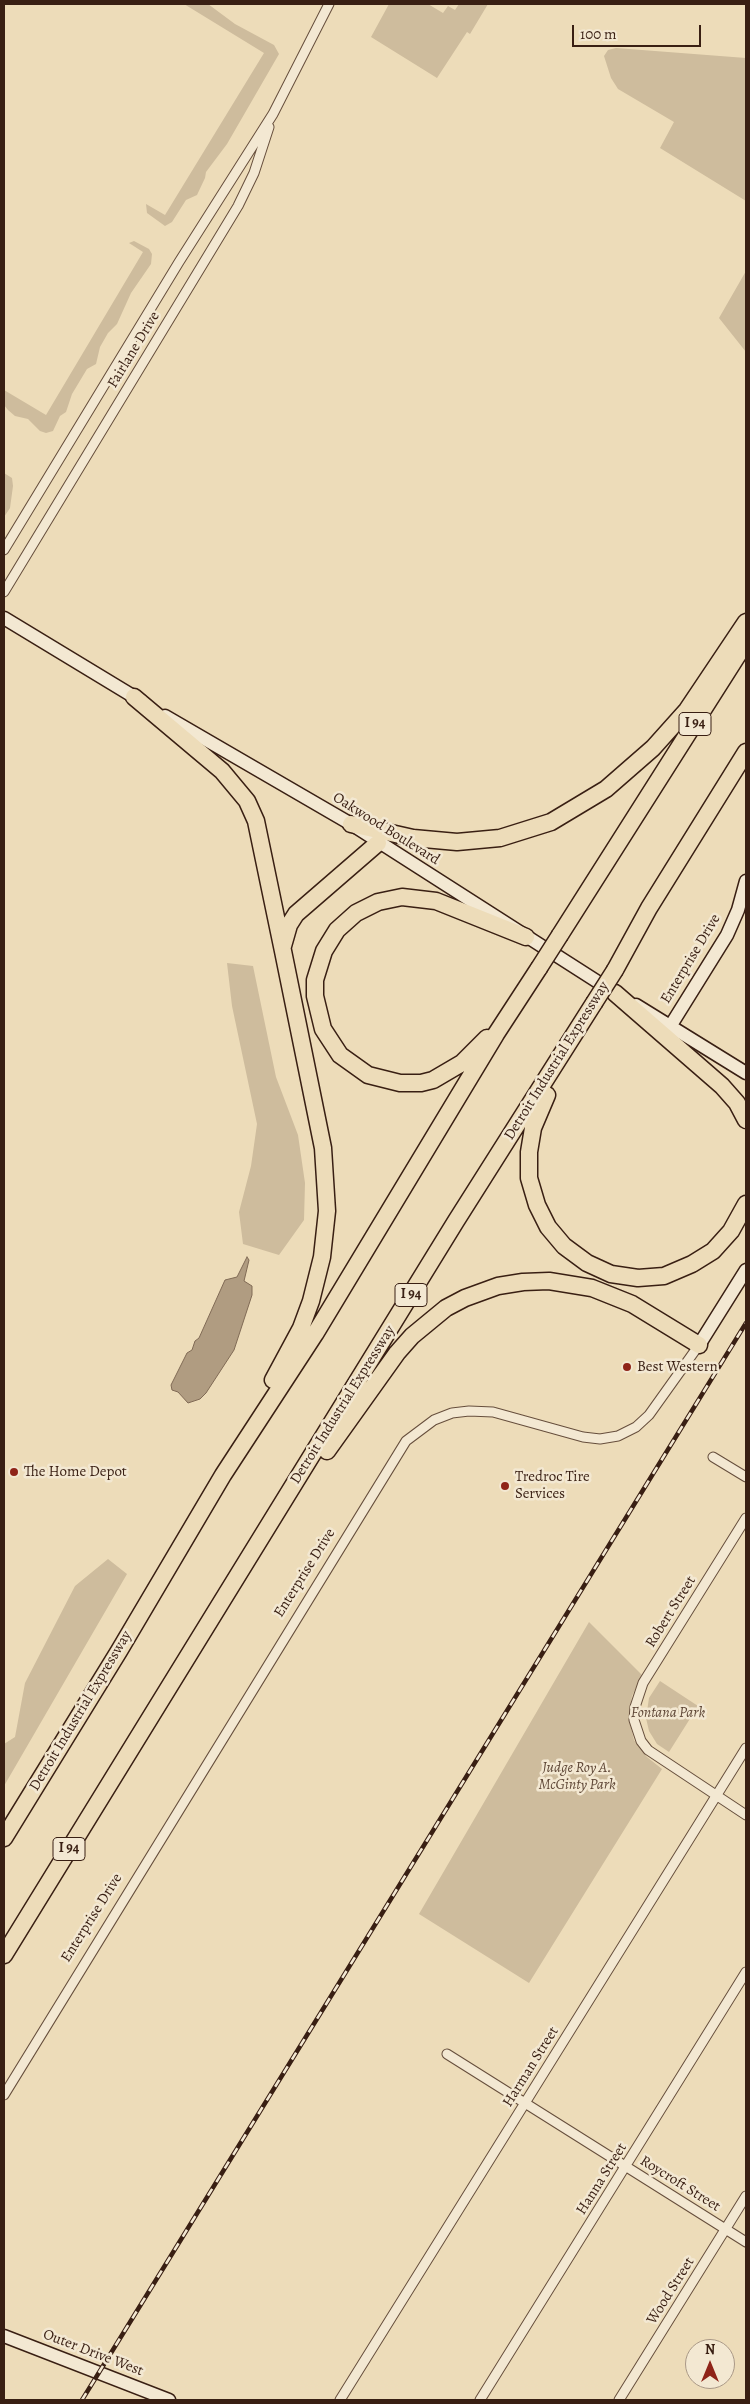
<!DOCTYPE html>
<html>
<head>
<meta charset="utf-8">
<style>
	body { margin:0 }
	#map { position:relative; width:750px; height:2404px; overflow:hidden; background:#eddcb9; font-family:Alegreya,serif }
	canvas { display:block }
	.frame { position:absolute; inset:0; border:5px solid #391f13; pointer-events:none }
	.north { position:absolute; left:685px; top:2339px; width:50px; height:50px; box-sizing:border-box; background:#f3e8d2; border:1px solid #a99886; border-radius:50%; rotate:0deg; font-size:14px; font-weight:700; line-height:20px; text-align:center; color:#391f13 }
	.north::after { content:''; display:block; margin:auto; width:18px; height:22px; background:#8f2418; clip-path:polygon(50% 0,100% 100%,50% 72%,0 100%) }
	.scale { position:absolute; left:572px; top:25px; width:129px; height:22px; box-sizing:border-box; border:2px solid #391f13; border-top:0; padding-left:6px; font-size:15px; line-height:18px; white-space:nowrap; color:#391f13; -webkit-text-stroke:4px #f3e8d2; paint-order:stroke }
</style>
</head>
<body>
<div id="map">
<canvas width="750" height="2404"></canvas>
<div class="frame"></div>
<div class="north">N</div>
<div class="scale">100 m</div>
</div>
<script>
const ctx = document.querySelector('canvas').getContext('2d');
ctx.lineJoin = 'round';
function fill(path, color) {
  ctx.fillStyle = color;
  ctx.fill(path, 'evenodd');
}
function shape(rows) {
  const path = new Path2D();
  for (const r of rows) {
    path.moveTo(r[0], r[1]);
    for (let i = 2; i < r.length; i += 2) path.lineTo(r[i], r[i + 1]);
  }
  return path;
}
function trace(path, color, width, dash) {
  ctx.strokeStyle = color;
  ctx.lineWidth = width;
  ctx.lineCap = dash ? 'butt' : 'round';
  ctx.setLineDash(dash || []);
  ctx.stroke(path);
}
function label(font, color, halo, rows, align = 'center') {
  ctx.font = font + ' Alegreya,serif';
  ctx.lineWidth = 5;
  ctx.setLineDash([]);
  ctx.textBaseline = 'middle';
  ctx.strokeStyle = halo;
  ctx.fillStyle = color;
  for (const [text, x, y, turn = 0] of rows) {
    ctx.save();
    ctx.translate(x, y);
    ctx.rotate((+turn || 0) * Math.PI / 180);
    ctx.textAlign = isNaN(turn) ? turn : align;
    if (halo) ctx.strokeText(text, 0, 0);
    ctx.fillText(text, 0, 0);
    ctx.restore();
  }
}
const green = shape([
	[184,4,208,4,235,24,274,45,279,54,227,144,206,172,205,178,197,195,186,200,172,222,165,226,147,213,146,204,165,215,264,53],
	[389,4,428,4,443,13,448,6,455,10,459,4,488,4,470,34,467,32,437,78,371,37],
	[616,48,746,58,746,201,660,148,674,122,618,89,611,78,604,56,608,50],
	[134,241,149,249,152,254,151,264,131,293,117,324,108,333,100,347,96,364,87,369,72,394,66,412,60,416,53,431,46,433,40,431,28,419,15,416,8,410,4,405,4,390,46,415,143,252,129,243],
	[746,271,746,352,719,318],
	[4,473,12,478,13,486,10,508,4,517],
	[227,963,253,966,276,1077,298,1135,305,1183,304,1220,279,1255,243,1244,239,1212,251,1166,257,1124,232,1006],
	[108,1559,127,1574,4,1786,4,1744,15,1737,25,1683,75,1586],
	[589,1622,642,1675,632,1696,629,1719,634,1740,647,1757,662,1769,529,1983,419,1914],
	[660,1681,698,1706,669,1752,657,1744,649,1731,646,1718,649,1698]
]);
const water = shape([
	[247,1257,249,1260,244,1281,252,1286,252,1295,234,1350,206,1393,200,1399,188,1403,178,1392,172,1390,171,1385,187,1353,192,1350,195,1341,199,1338,225,1280,237,1277,247,1257]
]);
const street = shape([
	[4,550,179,262,273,114,329,4],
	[4,592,238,206,254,173,269,127],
	[713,1457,746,1477],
	[746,1518,643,1683,635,1707,634,1720,641,1741,648,1750,746,1815],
	[447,2054,746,2242],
	[4,2095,406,1441,434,1420,452,1413,469,1411,493,1412,583,1437,600,1439,618,1436,636,1427,649,1415,699,1345],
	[340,2400,746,1748],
	[480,2400,746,1972],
	[619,2400,746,2196]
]);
const secondary = shape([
	[4,618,141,701],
	[165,716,351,824,612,991],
	[636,1005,746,1073],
	[671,1025,727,935,738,910,746,881],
	[699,1345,746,1270],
	[4,2336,169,2400]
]);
const highway = shape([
	[134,697,222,771,247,801,256,821,283,951,323,1148,327,1211,322,1257,311,1301,301,1328,273,1380],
	[351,824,413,838,457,842,500,838,551,822,606,789,653,748,687,710,746,622],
	[560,935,746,642],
	[283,946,289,925,296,914,378,843],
	[615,970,649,908,746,752],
	[615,993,722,1086,737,1103,746,1120],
	[487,1038,462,1063,433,1080,421,1083,400,1083,368,1075,340,1055,323,1029,315,996,315,980,324,951,337,930,356,913,378,902,402,897,436,901,526,937],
	[547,1095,533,1128,529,1152,529,1178,537,1205,548,1227,564,1246,587,1263,611,1274,638,1278,664,1276,692,1264,713,1251,731,1231,746,1204],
	[327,1451,397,1353,412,1336,446,1308,465,1298,498,1286,523,1282,549,1281,592,1288,632,1304,699,1345],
	[4,1838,119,1651,223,1475,315,1334,496,1034,539,968],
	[4,1955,456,1221,594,1003]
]);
const rail = shape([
	[82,2400,746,1323]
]);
const highwayBridge = shape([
	[539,968,560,935],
	[594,1003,615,970]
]);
const markers = [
	[627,1367,5,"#8f2418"],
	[14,1472,5,"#8f2418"],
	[505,1486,5,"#8f2418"]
];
const shields = [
	[695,724,32],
	[411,1295,32],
	[69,1849,32]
];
const shieldNames = [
	["I 94",695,724],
	["I 94",411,1295],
	["I 94",69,1849]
];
const streetNames = [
	["Fairlane Drive",134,350,-59],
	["Oakwood Boulevard",386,829,32],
	["Enterprise Drive",691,959,-59],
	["Detroit Industrial Expressway",557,1061,-58],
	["Detroit Industrial Expressway",343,1405,-58],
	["Enterprise Drive",305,1573,-58],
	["Robert Street",671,1612,-58],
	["Detroit Industrial Expressway",81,1711,-59],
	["Enterprise Drive",92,1918,-58],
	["Harman Street",531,2067,-58],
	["Hanna Street",602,2179,-58],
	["Roycroft Street",680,2184,32],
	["Wood Street",671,2291,-58],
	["Outer Drive West",93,2353,21]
];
const poiNames = [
	["Best Western",637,1367],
	["The Home Depot",24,1472],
	["Tredroc Tire",515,1477],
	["Services",515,1494]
];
const parkNames = [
	["Fontana Park",668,1713],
	["Judge Roy A.",577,1768],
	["McGinty Park",577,1785]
];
fill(green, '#cebc9d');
fill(water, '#b09c81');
trace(water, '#806a55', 1);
trace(street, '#664e3c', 11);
trace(secondary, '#391f13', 15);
trace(highway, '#391f13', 19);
trace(street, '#f3e8d2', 9);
trace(secondary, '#f3e8d2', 12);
trace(highway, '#eddcb9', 16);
trace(rail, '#391f13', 4.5);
trace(rail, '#f3e8d2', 2.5, [8]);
trace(highwayBridge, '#391f13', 19, []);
trace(highwayBridge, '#eddcb9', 16);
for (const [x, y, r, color] of markers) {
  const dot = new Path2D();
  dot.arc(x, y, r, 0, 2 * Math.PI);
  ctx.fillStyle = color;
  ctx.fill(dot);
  trace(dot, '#f3e8d2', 2);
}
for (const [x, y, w] of shields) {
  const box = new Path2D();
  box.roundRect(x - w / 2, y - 11.5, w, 23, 4);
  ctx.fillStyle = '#f3e8d2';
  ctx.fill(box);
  trace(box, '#391f13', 1);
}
label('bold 14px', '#391f13', null, shieldNames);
label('15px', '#391f13', '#f3e8d2', streetNames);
label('15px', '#391f13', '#f3e8d2', poiNames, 'left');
label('italic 15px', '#5e4636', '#f3e8d2', parkNames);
</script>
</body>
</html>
